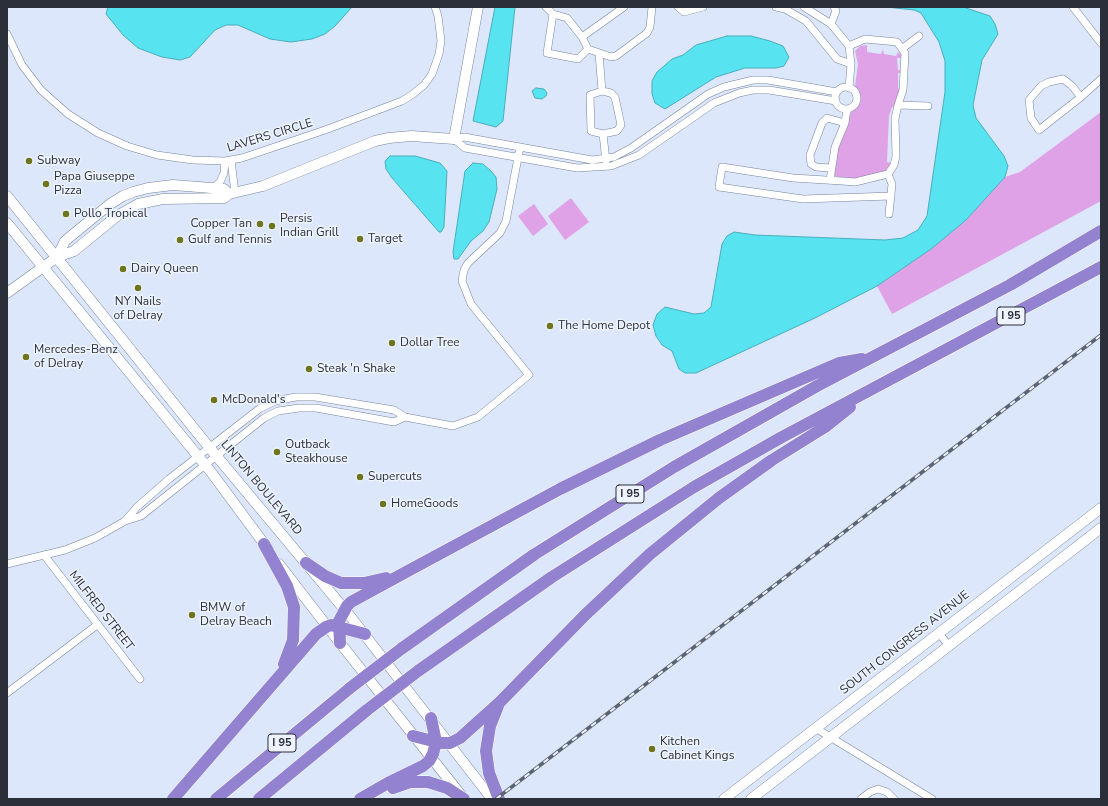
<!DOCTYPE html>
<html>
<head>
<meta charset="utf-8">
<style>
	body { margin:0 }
	#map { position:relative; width:1108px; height:806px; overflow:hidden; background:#dce7fc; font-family:"Nunito Sans",sans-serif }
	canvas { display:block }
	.frame { position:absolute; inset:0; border:8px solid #2a2f39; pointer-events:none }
</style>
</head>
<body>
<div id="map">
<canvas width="1108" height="806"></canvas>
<div class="frame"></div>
</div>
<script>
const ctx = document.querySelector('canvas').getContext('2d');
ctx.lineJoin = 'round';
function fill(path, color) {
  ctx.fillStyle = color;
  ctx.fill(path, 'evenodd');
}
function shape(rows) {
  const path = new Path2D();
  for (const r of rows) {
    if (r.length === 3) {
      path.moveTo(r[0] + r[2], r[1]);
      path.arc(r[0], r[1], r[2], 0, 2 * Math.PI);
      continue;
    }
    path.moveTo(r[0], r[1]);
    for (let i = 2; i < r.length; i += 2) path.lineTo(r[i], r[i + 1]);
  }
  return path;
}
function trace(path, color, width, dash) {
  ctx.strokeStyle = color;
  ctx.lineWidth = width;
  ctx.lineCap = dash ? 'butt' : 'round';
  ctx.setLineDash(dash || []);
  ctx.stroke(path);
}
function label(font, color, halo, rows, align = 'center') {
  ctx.font = font + ' "Nunito Sans",sans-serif';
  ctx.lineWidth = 3;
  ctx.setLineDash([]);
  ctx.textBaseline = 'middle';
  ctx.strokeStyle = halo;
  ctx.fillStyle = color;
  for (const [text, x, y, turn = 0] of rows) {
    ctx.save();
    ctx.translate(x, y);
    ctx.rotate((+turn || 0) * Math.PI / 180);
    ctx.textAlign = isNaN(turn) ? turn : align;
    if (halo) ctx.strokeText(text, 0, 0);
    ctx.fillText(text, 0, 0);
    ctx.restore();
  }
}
const green = shape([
	[867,45,867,52,881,54,883,49,884,54,896,56,898,52,903,56,902,58,897,58,898,70,902,70,903,73,898,73,898,88,901,90,896,107,892,107,889,116,887,162,892,163,886,172,849,180,838,178,835,176,835,171,839,143,847,128,851,112,858,106,861,100,859,91,855,86,858,64,855,51,860,46],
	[1101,112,1101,201,892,314,877,286,931,249,966,220,1005,177,1020,172],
	[571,198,589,222,565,240,548,216],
	[534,204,548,224,533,236,518,216]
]);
const water = shape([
	[108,7,352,7,335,26,325,34,312,39,291,42,270,39,238,25,226,25,215,30,190,57,180,60,162,57,138,48,123,35,106,14,108,7],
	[495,7,515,7,503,121,496,127,473,121,495,7],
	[886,7,963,7,990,16,995,24,998,34,982,60,973,105,976,118,1004,156,1008,166,1005,177,966,220,931,249,877,286,815,318,696,373,685,373,679,369,672,351,662,345,656,336,653,325,657,314,665,307,694,314,704,313,711,307,722,244,727,236,734,232,755,235,885,240,903,238,918,230,927,216,945,92,945,61,939,42,921,13,914,10,886,7],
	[727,36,751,36,770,41,783,46,789,57,784,66,776,68,745,68,716,77,665,109,655,103,652,94,652,81,657,72,672,59,683,55,696,45,727,36],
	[536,88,544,89,547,93,546,96,542,99,535,98,532,91,536,88],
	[390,156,415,156,440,163,447,171,444,227,441,232,439,232,392,178,386,169,385,161,390,156],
	[473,163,483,164,491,171,496,177,497,189,489,222,483,231,471,241,458,259,454,259,453,252,465,171,473,163]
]);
const street = shape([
	[546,7,553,14],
	[678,7,684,12,703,7],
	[776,7,785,9,806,21,837,59,851,64],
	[804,7,831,24,849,46,851,64,849,88],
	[1073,7,1101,43],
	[831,24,836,11,834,7],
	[7,34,22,65,41,90,68,114,98,133,127,146,157,155,193,160,225,161,242,158,325,130,402,101,413,94,424,85,432,74,439,54,441,41,438,16,435,7],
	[582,37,624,7],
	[849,46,865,39,897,42,905,53,903,90,898,105,895,119,896,156,894,165,888,174,855,182,842,181,793,178,722,167,719,187,803,199,891,196],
	[903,48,919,36],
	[588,49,578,59,547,53,553,14,567,18,582,37,588,49,611,57,616,56,647,33,650,27,652,7],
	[599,53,602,91,611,93,615,97,621,125,617,131,603,134,591,131,590,95,602,91],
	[1063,79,1071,85,1081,97,1039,130,1031,118,1029,100,1041,86,1049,82,1063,79],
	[846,98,11],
	[1081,97,1101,79],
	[898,105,928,106],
	[603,134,606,161],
	[454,139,465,148,577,168,611,166,639,155,714,103,739,93,753,90,769,90,836,101],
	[454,139,464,137,592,160,614,157,631,148,708,94,724,87,753,80,768,80,837,92],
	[231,160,235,193],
	[830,168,816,167,811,164,810,155,822,123,827,118,845,123],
	[888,174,892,184,889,214],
	[830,180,835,147,845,123,847,109],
	[213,188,220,182,224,173,225,161],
	[125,521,137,507,169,479,259,409,275,401,296,397,315,397,394,410,405,417,453,426,478,417,529,375,471,304,462,281,464,270,468,263,500,233,506,221,520,147],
	[44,555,140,679],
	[7,564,65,550,95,538,125,521,141,516,264,418,278,411,299,408,316,408,394,422,405,417],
	[939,633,948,645],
	[7,693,97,625],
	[817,729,932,799],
	[861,799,870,792,878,789,887,792,894,799]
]);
const secondary = shape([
	[7,196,204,441,350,616,492,799],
	[7,223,211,472,268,549],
	[57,257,65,241,110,204,123,196,133,192,148,188,173,185,224,189,229,194],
	[7,293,57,257,74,251,117,216,138,204,163,199,224,198,229,194,263,186,375,141,389,138,411,136,454,139,478,7],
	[279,564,340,643,461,795],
	[724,799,1101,508],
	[751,799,1101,528]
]);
const highway = shape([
	[264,544,287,586,294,607,293,640,284,664],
	[306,563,325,576,341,583,364,583,386,578],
	[340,643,339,621,347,606,351,602,406,572,560,489,660,440,839,363,862,359],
	[401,649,535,554,674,467,817,386,1010,285,1101,231],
	[418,671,552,577,694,487,782,437,1101,267],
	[498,706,490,726,486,751,489,773,499,799],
	[413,736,441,743,450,743,460,738,500,702,585,615,650,554,719,498,772,460,825,427,850,407],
	[393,788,410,782,428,782,447,788,464,799],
	[173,799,316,634,326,627,331,625,365,634],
	[216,799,350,688],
	[259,799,367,710],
	[360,799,388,783,423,766,429,761,433,754,436,742,431,718]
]);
const rail = shape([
	[496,799,1101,335]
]);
const highwayBridge = shape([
	[350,688,401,649],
	[367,710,418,671]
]);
const markers = [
	[29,161,4,"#6d751e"],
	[46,184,4,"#6d751e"],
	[66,214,4,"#6d751e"],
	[260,224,4,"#6d751e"],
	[272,226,4,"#6d751e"],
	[360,239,4,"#6d751e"],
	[180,240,4,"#6d751e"],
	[123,269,4,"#6d751e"],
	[138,288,4,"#6d751e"],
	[550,326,4,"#6d751e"],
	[392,343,4,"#6d751e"],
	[26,357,4,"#6d751e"],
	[309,369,4,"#6d751e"],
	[214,400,4,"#6d751e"],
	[277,452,4,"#6d751e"],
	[360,477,4,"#6d751e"],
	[383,504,4,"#6d751e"],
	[192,615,4,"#6d751e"],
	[652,749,4,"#6d751e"]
];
const shields = [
	[1011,316,28],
	[630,494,28],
	[282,743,28]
];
const shieldNames = [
	["I 95",1011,316],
	["I 95",630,494],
	["I 95",282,743]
];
const streetNames = [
	["LAVERS CIRCLE",270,136,-17],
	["LINTON BOULEVARD",261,488,50],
	["MILFRED STREET",101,611,52],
	["SOUTH CONGRESS AVENUE",905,643,-38]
];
const poiNames = [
	["Subway",37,161],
	["Papa Giuseppe",54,177],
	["Pizza",54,191],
	["Pollo Tropical",74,214],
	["Persis",280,219],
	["Indian Grill",280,233],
	["Copper Tan",252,224,"right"],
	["Target",368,239],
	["Gulf and Tennis",188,240],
	["Dairy Queen",131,269],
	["NY Nails",138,302,"center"],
	["of Delray",138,316,"center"],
	["The Home Depot",558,326],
	["Dollar Tree",400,343],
	["Mercedes-Benz",34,350],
	["of Delray",34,364],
	["Steak 'n Shake",317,369],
	["McDonald's",222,400],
	["Outback",285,445],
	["Steakhouse",285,459],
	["Supercuts",368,477],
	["HomeGoods",391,504],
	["BMW of",200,608],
	["Delray Beach",200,622],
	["Kitchen",660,742],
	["Cabinet Kings",660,756]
];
fill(green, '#e0a2e7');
fill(water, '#58e3f1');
trace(water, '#4aadba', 1);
trace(street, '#78849c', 8);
trace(secondary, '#78849c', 11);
trace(highway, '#fff', 13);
trace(street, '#fff', 7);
trace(secondary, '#fff', 10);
trace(highway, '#9382cf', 12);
trace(rail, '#5d6471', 3.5);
trace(rail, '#eef4fe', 2, [6]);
trace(highwayBridge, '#fff', 13, []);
trace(highwayBridge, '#9382cf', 12);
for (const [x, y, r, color] of markers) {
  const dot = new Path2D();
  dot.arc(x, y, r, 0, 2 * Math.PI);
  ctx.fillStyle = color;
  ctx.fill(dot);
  trace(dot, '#eef4fe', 1.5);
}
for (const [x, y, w] of shields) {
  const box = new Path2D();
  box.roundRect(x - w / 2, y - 9, w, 18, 3);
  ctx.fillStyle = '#eef4fe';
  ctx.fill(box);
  trace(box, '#2a2f39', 1);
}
label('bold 11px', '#2a2f39', null, shieldNames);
label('12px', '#2a2f39', '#eef4fe', streetNames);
label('12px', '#2a2f39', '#eef4fe', poiNames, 'left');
</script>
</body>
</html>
